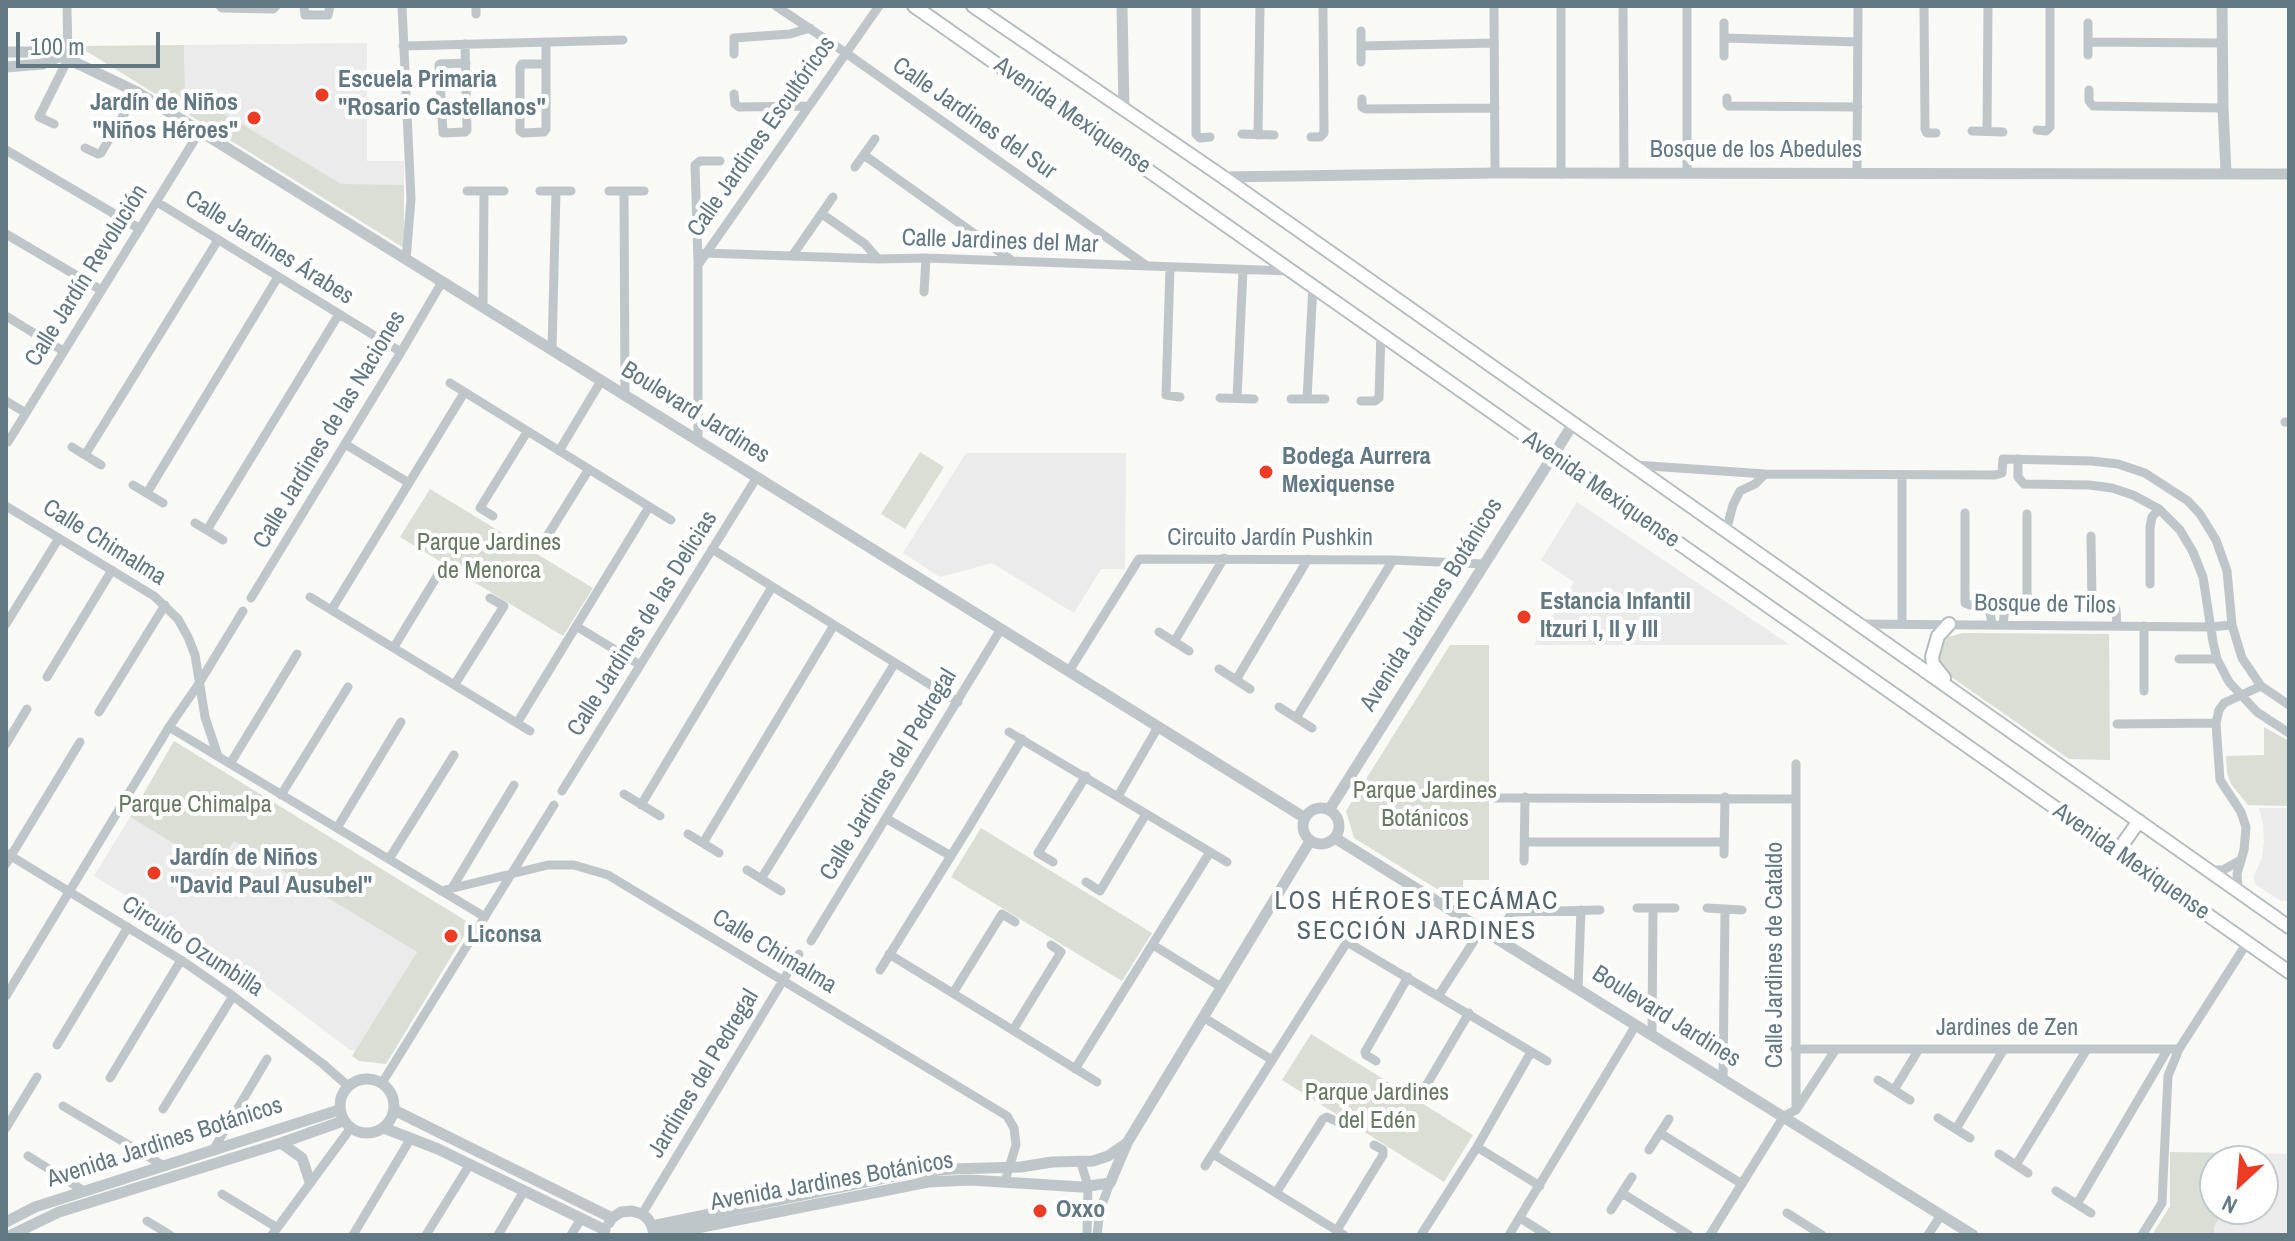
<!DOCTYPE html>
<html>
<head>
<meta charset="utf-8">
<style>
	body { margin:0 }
	#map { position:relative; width:2295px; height:1241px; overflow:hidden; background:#f9f9f6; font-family:"Archivo Narrow",sans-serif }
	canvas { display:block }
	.frame { position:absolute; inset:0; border:8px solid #627883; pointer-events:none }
	.north { position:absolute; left:2199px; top:1145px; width:80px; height:80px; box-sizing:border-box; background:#fff; border:2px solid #c0c9cd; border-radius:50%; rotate:206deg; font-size:22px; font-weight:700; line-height:32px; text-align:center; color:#627883 }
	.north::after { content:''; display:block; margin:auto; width:28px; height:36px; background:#ed3c23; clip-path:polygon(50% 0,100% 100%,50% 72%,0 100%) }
	.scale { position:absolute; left:16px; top:32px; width:144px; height:36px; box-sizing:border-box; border:4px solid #627883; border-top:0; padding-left:10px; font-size:24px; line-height:28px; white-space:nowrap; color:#627883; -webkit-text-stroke:6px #fff; paint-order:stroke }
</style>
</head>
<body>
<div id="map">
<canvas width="2295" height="1241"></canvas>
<div class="frame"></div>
<div class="north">N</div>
<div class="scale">100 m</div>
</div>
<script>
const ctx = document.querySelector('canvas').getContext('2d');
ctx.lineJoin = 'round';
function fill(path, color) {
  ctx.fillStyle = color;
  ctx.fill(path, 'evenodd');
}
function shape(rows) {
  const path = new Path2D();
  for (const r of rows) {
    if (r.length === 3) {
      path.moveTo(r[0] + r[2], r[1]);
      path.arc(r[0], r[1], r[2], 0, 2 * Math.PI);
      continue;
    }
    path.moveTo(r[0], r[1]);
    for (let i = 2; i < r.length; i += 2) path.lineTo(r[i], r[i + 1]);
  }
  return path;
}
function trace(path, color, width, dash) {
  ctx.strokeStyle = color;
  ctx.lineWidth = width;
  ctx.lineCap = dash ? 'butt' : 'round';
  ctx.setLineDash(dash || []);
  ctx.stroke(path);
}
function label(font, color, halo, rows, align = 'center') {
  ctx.font = font + ' "Archivo Narrow",sans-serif';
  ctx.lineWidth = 8;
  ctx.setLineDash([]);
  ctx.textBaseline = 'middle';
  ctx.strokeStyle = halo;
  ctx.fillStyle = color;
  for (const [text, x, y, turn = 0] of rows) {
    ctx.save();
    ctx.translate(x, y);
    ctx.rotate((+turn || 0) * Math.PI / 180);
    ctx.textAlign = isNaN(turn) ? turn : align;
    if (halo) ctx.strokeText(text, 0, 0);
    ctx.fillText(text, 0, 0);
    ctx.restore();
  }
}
const built = shape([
	[367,43,367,161,404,161,404,185,341,185,185,90,184,45],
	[966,453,1126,453,1125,569,1101,569,1074,613,992,563,940,577,903,553],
	[1577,502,1790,645,1534,645,1574,582,1541,560],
	[2259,808,2289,808,2289,901,2281,901,2255,884,2254,876,2262,858,2264,842,2263,824],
	[130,817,214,869,233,840,417,952,356,1051,350,1050,228,958,94,876],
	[2240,1153,2289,1154,2289,1235,2216,1235,2214,1232,2214,1227,2225,1209,2263,1209,2263,1161,2240,1161]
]);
const green = shape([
	[184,45,185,90,341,184,404,185,404,248,78,46],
	[920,452,944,467,905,529,881,514],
	[430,489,593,588,563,636,400,537],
	[1963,633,2109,634,2110,760,2069,759,1947,674,1939,659,1940,649,1948,637],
	[1450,645,1489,645,1489,880,1463,880,1463,905,1354,838,1346,811],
	[2264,727,2289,741,2289,806,2248,805,2231,784,2227,773,2226,756,2264,755],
	[174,741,471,924,386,1064,359,1061,352,1056,417,952,234,841,215,869,130,817],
	[981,828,1152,933,1122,981,951,877],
	[1311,1034,1473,1135,1444,1182,1282,1080],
	[2170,1152,2240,1153,2240,1161,2215,1161,2215,1209,2225,1209,2214,1227,2214,1232,2216,1235,2152,1235,2170,1206]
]);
const minor = shape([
	[220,6,222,8,273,9,276,6],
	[304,6,305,15,328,15,330,6],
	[402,6,411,199,406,260],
	[476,6,476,14],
	[776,6,846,53,1147,266],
	[1196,6,1196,134,1200,138,1210,137],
	[1494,6,1495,173],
	[1623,6,1624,173],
	[1687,6,1687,173],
	[1924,6,1925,129,1927,133,1936,133],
	[2088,23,2088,55],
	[1724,38,1858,42],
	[546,42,546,129,544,132,523,133,520,131,520,67,522,64,546,64],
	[2088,42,2222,43],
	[465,44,467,130,465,132,443,133,439,65,440,64,466,63],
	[403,46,623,40],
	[1361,46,1494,43],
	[734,54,734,38,790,34,810,28],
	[1724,56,1724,23],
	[1361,62,1361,31],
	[2089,90,2089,101,2093,106,2223,108],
	[734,94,735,104,739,107,808,106],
	[1727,98,1727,104,1729,106,1858,107],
	[1362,99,1362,107,1366,109,1495,108],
	[54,124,39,117,68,59,67,6],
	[2037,130,2046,131,2050,127,2050,6],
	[1972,131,2003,132],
	[1987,131,1988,6],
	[1242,134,1274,135],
	[1258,135,1260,6],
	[1311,137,1320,137,1324,133,1323,6],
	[85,148,98,154,101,153,137,92],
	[6,150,140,229],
	[864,155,1011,260],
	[855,167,875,139],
	[1857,173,1858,6],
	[1561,174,1561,6],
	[467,191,504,191],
	[540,191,571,191],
	[609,191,644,191],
	[624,191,625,395],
	[157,202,401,352],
	[822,214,865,244,878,259],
	[6,234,101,290],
	[705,253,878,259,926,258,1289,271],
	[792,256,833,197],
	[698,262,695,165,700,161,720,161],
	[1170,268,1166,395,1180,397],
	[924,292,926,258],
	[483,307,484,191],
	[6,316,63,351],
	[552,350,556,191],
	[450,383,671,520],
	[1220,398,1254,399],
	[1237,398,1243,270],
	[1291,399,1325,399],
	[1307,399,1313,285],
	[6,401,26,413],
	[1361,401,1375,401,1379,398,1381,332],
	[2285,422,2289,422],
	[698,441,698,265,879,6],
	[8,442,200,131],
	[345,444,409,483],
	[72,447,101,465],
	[559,451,601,381],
	[85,455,218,240],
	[2018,459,2018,477,2024,484,2089,485,2112,488,2133,495,2159,509,2180,530,2193,552,2203,577,2213,642,2217,659,2229,682,2257,712,2289,733],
	[1635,465,1765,474,1995,475,2002,473,2003,459,2092,461,2118,464,2145,473,2188,501,2200,514,2216,540,2227,571,2232,625,2242,658,2261,686,2289,705],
	[133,485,163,503],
	[147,493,278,277],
	[6,506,154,596,178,619,188,637,195,655,205,717,218,756],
	[1965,513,1965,603,1970,605,1989,605,1992,625],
	[493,516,480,508,527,432],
	[195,523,223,540],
	[207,530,339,314],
	[1726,531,1733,505,1740,491,1755,484,1765,474],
	[2091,536,2092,603,2114,607,2116,610,2117,626],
	[527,538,541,546,589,469],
	[712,549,958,702],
	[2150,584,2150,527,2152,517,2159,509],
	[310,597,530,731],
	[251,598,401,352,442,282],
	[332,609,464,393],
	[1902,623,1902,475],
	[6,624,59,538],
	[1859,624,2210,627,2232,625],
	[2003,625,2005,607,2024,606,2027,604,2027,514],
	[576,626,640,665],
	[1159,632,1189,651],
	[1174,642,1224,558],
	[394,647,442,568,456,577],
	[2179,659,2217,659],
	[1219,669,1250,689],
	[1069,671,1139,559,1393,560,1484,564],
	[47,677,112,570],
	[1236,680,1308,559],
	[455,684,504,606,490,598],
	[2144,691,2144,626],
	[1279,707,1312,728],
	[99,712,165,605],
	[1296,718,1393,560],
	[517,723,649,507],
	[2117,724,2216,723],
	[169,727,485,917],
	[1009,732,1227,862],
	[6,744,27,709],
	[230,764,297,654],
	[1796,764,1796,1110],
	[562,791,757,477],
	[624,794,660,816],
	[281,795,348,687],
	[1118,796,1158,727],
	[1495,798,1796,799],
	[641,805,772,587],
	[887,819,951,856],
	[337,828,401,722],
	[688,834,719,853],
	[1524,842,1724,842],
	[703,843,834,625],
	[6,853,181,960,233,996,323,1064,348,1086],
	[1724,854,1725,797],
	[389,859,454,755],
	[1524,861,1525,797],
	[1053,862,1038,853,1086,776],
	[6,864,80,742],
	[747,870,781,891],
	[2208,870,2223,870,2241,860],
	[761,879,895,663],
	[1086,882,1100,891,1146,814],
	[452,888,514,785],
	[441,891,548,865,574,865,608,875,1007,1116,1014,1128,1016,1145,1005,1181],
	[2242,892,2238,888,2237,874,2244,850,2246,827,2241,812,2220,780,2216,723,2219,710,2224,703,2261,686],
	[1637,908,1675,908],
	[1707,908,1742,910],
	[1497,939,1512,912,1600,910],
	[811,941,1001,629],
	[1153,945,1221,987],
	[889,954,1097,1082],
	[880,970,969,827,1022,739],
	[1578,989,1581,910],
	[953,993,1002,914,1015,922],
	[1439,995,1481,930],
	[6,996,169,727,198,685,243,611],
	[1203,1017,1272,1060],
	[1013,1030,1061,952,1051,945],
	[1652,1034,1653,908],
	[57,1045,128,927],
	[1795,1049,2179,1049],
	[1376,1061,1366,1055,1365,1052,1408,977],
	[1075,1069,1210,852],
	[110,1078,181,960],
	[1723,1079,1725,909],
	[1878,1080,1910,1100],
	[382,1083,554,805],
	[1413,1084,1423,1091,1469,1013],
	[1894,1090,1919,1049],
	[63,1106,164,1166],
	[163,1109,233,996],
	[1938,1118,1970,1138],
	[6,1128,37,1077],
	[1956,1129,2004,1049],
	[1660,1133,1742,1184],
	[1477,1147,1540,1186],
	[213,1150,267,1059],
	[1649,1150,1669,1119],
	[1213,1154,1344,1235],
	[1999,1154,2028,1173],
	[28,1156,84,1191],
	[1081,1163,1088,1186,1087,1235],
	[2016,1165,2087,1049],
	[1205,1166,1347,942,1547,1061],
	[2056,1191,2091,1213],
	[1276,1193,1323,1119,1327,1117,1338,1122],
	[1622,1193,1689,1235],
	[222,1194,276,1227],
	[2077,1204,2168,1049],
	[1611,1210,1632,1177],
	[1787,1213,1822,1235],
	[642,1214,799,954],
	[1520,1218,1547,1235],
	[147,1221,170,1235],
	[1337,1230,1383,1155,1383,1150,1374,1145],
	[272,1235,350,1129],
	[353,1235,411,1138],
	[426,1235,470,1164],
	[498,1235,524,1191],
	[571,1235,581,1219],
	[1097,1235,1100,1210,1110,1183],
	[1421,1235,1477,1147,1531,1052],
	[1509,1235,1636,1025],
	[1710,1235,1784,1116,1796,1110,1836,1049],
	[1928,1235,1941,1215],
	[2142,1235,2162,1203,2168,1076,2179,1049,2247,943]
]);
const tertiary = shape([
	[1122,6,1124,111],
	[2222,6,2223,108,2226,172],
	[6,52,42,52,68,59,137,92,1305,818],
	[6,67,43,64,56,58],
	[1223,177,1495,173,2289,174],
	[1321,826,18],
	[1329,810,1573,424],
	[1335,838,1973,1235],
	[367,1106,27],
	[394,1110,612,1218],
	[384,1128,438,1149,605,1230],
	[281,1143,302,1158,310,1182],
	[6,1222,35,1207,339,1110],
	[609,1223,612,1218,621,1212,632,1211,642,1214,648,1219,652,1226,654,1235],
	[652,1226,909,1173,952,1169,1021,1167,1052,1162,1093,1161,1108,1156,1127,1143],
	[11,1235,59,1212,281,1143,343,1121],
	[662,1235,928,1182,970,1180,1082,1187,1110,1183,1127,1143,1310,841]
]);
const secondary = shape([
	[914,6,2289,972],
	[973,6,1223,177,2289,927],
	[1944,678,1933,664,1932,657,1938,636,1949,624],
	[2117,852,2139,821]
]);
const markers = [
	[322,95,8,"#ed3c23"],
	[254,118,8,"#ed3c23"],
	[1266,472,8,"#ed3c23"],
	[1524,617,8,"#ed3c23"],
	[154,873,8,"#ed3c23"],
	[451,936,8,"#ed3c23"],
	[1040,1211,8,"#ed3c23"]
];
const poiNames = [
	["Escuela Primaria",338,81],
	["\"Rosario Castellanos\"",338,109],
	["Jardín de Niños",238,104,"right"],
	["\"Niños Héroes\"",238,132,"right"],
	["Bodega Aurrera",1282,458],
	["Mexiquense",1282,486],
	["Estancia Infantil",1540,603],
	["Itzuri I, II y III",1540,631],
	["Jardín de Niños",170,859],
	["\"David Paul Ausubel\"",170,887],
	["Liconsa",467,936],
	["Oxxo",1056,1211]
];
const streetNames = [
	["Avenida Mexiquense",1072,116,35],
	["Calle Jardines del Sur",974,119,35],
	["Calle Jardines Escultóricos",762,137,-55],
	["Bosque de los Abedules",1756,151],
	["Calle Jardines del Mar",1000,242,2],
	["Calle Jardines Árabes",269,248,32],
	["Calle Jardín Revolución",87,276,-58],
	["Boulevard Jardines",695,413,32],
	["Calle Jardines de las Naciones",330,430,-59],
	["Avenida Mexiquense",1601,490,35],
	["Circuito Jardín Pushkin",1270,539],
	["Calle Chimalma",104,543,32],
	["Avenida Jardines Botánicos",1432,605,-58],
	["Bosque de Tilos",2045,605,1],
	["Calle Jardines de las Delicias",643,624,-58],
	["Calle Jardines del Pedregal",889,775,-59],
	["Avenida Mexiquense",2131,862,35],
	["Circuito Ozumbilla",192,947,33],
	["Calle Chimalma",774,952,31],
	["Calle Jardines de Cataldo",1776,955,-90],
	["Boulevard Jardines",1666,1017,32],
	["Jardines de Zen",2007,1029],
	["Jardines del Pedregal",704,1074,-59],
	["Avenida Jardines Botánicos",165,1143,-18],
	["Avenida Jardines Botánicos",832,1182,-10]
];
const parkNames = [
	["Parque Jardines",489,544],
	["de Menorca",489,572],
	["Parque Jardines",1425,792],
	["Botánicos",1425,820],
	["Parque Chimalpa",195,806],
	["Parque Jardines",1377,1094],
	["del Edén",1377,1122]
];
const neighbourhoodNames = [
	["LOS HÉROES TECÁMAC",1417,902],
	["SECCIÓN JARDINES",1417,932]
];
fill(built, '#eaebea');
fill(green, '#daded5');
trace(secondary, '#b4bcc0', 16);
trace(minor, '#bfc6c9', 9);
trace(tertiary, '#bfc6c9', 11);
trace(secondary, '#fff', 12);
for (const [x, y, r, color] of markers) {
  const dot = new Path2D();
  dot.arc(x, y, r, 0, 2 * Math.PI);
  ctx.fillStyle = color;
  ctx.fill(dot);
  trace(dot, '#fff', 3);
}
label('bold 24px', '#627883', '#fff', poiNames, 'left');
label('24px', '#627883', '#fff', streetNames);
label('24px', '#697a62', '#fff', parkNames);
ctx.letterSpacing = '2px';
label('26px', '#55656e', '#fff', neighbourhoodNames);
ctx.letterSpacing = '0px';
</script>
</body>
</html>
